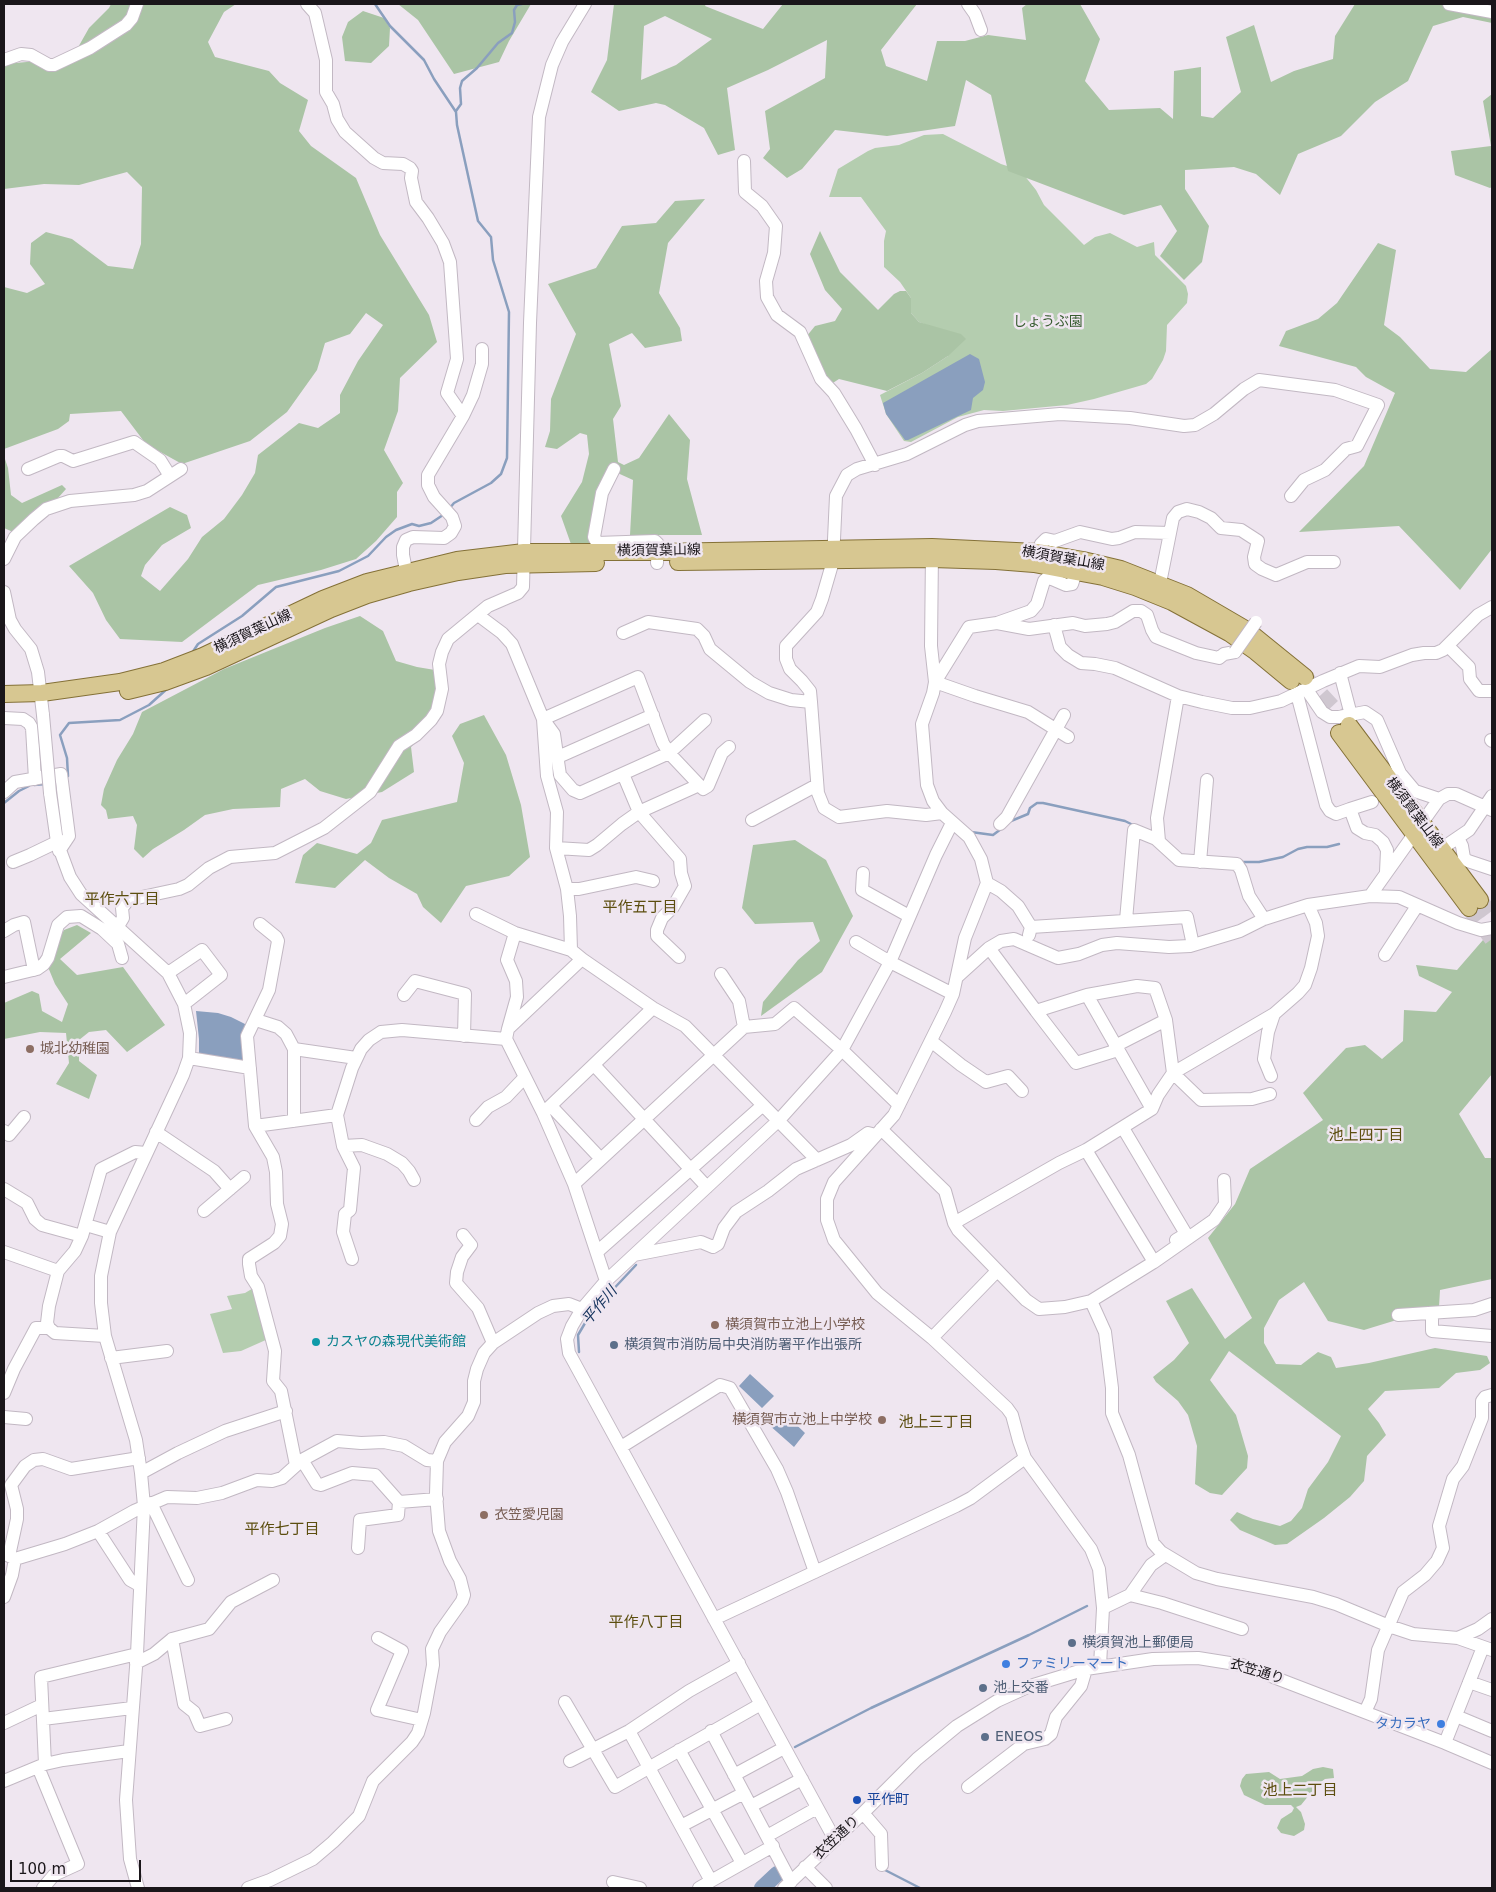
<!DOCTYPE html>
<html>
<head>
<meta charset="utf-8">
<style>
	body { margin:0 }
	#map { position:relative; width:1496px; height:1892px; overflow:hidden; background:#efe6f0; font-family:"DejaVu Sans",sans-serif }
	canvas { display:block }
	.frame { position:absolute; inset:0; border:5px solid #1a161a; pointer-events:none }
	.scale { position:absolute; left:10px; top:1860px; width:131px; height:22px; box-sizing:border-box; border:2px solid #1a161a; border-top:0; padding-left:6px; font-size:15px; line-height:18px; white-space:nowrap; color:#1a161a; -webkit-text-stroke:4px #efe6f0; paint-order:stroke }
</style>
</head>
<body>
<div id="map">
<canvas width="1496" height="1892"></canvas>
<div class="frame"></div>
<div class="scale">100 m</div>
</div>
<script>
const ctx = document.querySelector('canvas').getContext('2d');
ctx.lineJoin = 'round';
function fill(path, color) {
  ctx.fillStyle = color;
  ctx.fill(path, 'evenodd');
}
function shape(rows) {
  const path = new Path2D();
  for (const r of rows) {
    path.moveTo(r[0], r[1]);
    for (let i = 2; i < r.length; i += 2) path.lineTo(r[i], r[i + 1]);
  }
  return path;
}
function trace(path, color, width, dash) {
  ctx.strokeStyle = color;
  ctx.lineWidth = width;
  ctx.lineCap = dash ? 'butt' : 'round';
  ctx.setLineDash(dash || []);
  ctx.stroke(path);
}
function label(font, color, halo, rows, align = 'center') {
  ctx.font = font + ' "DejaVu Sans","Noto Sans JP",sans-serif';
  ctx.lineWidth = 5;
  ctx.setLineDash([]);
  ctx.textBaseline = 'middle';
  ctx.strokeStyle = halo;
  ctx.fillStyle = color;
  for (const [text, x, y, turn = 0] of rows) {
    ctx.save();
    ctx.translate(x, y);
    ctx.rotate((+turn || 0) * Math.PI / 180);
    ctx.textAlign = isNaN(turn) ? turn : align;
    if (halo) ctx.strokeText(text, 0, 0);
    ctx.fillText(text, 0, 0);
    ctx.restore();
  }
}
const green = shape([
	[943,134,1001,164,1013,168,1024,175,1036,190,1044,205,1084,245,1095,237,1110,233,1137,247,1154,242,1155,255,1186,286,1188,294,1187,303,1167,325,1166,351,1163,360,1152,379,1146,384,1094,399,1067,405,1003,411,984,410,958,417,911,442,904,441,886,414,880,395,922,373,948,356,932,327,919,322,911,313,911,298,900,282,884,267,884,241,886,231,861,197,829,197,838,169,868,151,875,148,899,145,924,135],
	[255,1287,268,1339,241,1351,223,1353,210,1314,232,1309,227,1296,245,1293]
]);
const forest = shape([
	[111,4,236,4,224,12,208,42,215,57,269,71,280,83,308,100,299,131,311,146,356,178,380,235,429,315,437,342,400,378,398,411,384,450,403,483,397,492,397,517,376,541,356,559,321,570,258,585,182,642,120,639,106,620,93,593,69,566,170,507,187,515,191,528,162,545,145,565,141,576,160,591,188,559,202,537,224,519,242,495,255,473,258,455,299,423,318,428,340,413,340,395,358,361,383,325,366,313,350,334,325,343,317,370,287,412,250,441,182,464,146,444,121,411,70,414,69,421,58,429,4,449,4,287,27,293,45,284,30,264,31,243,46,232,72,239,108,266,133,269,141,244,142,187,127,172,79,185,44,184,4,189,4,64,72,58,89,28,109,8],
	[398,4,531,4,509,41,499,62,454,74,418,20],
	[614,4,706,4,705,6,763,29,783,4,917,4,881,50,886,66,927,81,937,41,965,41,988,35,1026,40,1022,8,1027,4,1080,4,1100,39,1085,81,1109,110,1160,108,1173,119,1174,71,1201,67,1201,116,1213,118,1241,92,1226,37,1254,25,1271,82,1294,71,1333,59,1335,36,1355,4,1492,4,1492,23,1463,17,1433,26,1408,81,1375,102,1341,136,1298,154,1280,195,1256,174,1234,167,1185,170,1185,189,1209,226,1202,262,1184,280,1160,256,1177,231,1161,205,1124,215,1008,171,991,95,966,80,955,126,887,136,835,130,802,169,787,178,763,158,770,149,765,111,825,78,827,40,768,70,727,88,735,150,718,155,704,128,665,105,656,103,619,111,591,92,607,60],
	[665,16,712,39,676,65,641,80,644,26],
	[363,11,384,18,390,28,389,46,371,63,345,61,342,37,348,22],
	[1492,94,1492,187,1490,188,1455,175,1451,151,1491,146,1483,101],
	[705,199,668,243,659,293,680,328,682,341,645,348,632,333,609,344,621,406,613,419,618,462,624,465,639,458,669,414,690,440,687,479,702,535,630,535,633,480,611,470,589,546,572,547,561,516,582,482,589,454,587,435,580,433,557,449,545,447,550,431,551,399,576,334,548,284,596,268,622,226,656,223,675,201],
	[820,231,840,272,878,310,894,294,900,291,906,291,911,298,911,313,919,322,961,334,966,339,948,356,922,373,887,391,839,379,825,388,806,337,815,326,835,321,842,309,825,290,810,254],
	[1378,243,1396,250,1384,325,1400,337,1430,369,1466,372,1492,349,1492,549,1460,590,1399,526,1299,532,1364,466,1395,393,1366,377,1356,367,1279,346,1286,331,1318,319,1337,303],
	[4,456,8,468,11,495,22,503,62,485,66,489,58,498,13,532,4,528],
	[360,616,383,631,396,661,417,667,435,670,438,690,425,733,411,747,414,772,382,792,346,799,320,791,305,779,281,789,280,807,233,809,205,815,184,830,153,849,143,858,134,849,137,825,133,816,108,819,106,810,101,805,104,789,117,760,133,734,142,712,224,669,325,628],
	[484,715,506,755,521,805,530,857,509,876,466,886,441,923,423,907,417,894,389,878,365,860,335,888,295,883,303,855,317,843,357,854,371,843,382,820,457,802,464,763,452,736,460,724],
	[795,840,826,860,853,916,822,972,761,1016,763,1002,798,960,820,941,813,922,755,924,742,908,753,845],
	[77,925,91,933,60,959,77,975,123,967,165,1025,127,1052,106,1030,89,1032,79,1040,79,1061,97,1075,89,1099,56,1084,69,1063,66,1033,40,1032,4,1039,4,1003,32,991,39,994,42,1011,62,1022,68,1004,55,984,48,967,53,950,64,930],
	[1492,937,1492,1074,1459,1114,1485,1158,1492,1158,1492,1279,1440,1290,1439,1307,1364,1330,1328,1321,1304,1282,1279,1300,1264,1328,1264,1343,1276,1364,1301,1365,1318,1352,1331,1357,1336,1368,1369,1363,1435,1348,1487,1356,1490,1363,1480,1370,1456,1373,1439,1388,1385,1391,1368,1409,1379,1423,1386,1435,1367,1456,1364,1481,1350,1497,1324,1518,1287,1544,1275,1545,1240,1530,1230,1520,1237,1512,1253,1519,1280,1526,1291,1521,1302,1508,1308,1489,1328,1462,1341,1436,1229,1351,1210,1380,1236,1415,1248,1456,1247,1468,1222,1495,1210,1493,1195,1484,1197,1446,1188,1415,1178,1401,1156,1382,1153,1377,1174,1360,1189,1343,1166,1301,1192,1288,1225,1339,1252,1318,1208,1238,1235,1204,1250,1169,1323,1120,1303,1093,1346,1048,1365,1045,1382,1059,1403,1041,1404,1010,1436,1012,1452,992,1419,976,1416,965,1457,970,1483,940],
	[1323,1767,1333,1769,1334,1778,1325,1779,1318,1784,1301,1805,1296,1807,1301,1812,1305,1824,1304,1830,1294,1836,1281,1833,1277,1828,1281,1819,1292,1812,1294,1808,1291,1805,1265,1805,1244,1795,1240,1786,1242,1779,1246,1774,1269,1772,1280,1779,1302,1776,1313,1769]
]);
const water = shape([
	[970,354,979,359,985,382,983,390,973,398,971,410,908,440,905,440,886,414,883,403],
	[196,1011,218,1013,231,1017,249,1026,244,1063,199,1055,199,1039],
	[750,1374,774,1396,762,1408,739,1386],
	[782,1411,805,1433,794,1447,768,1424]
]);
const stream = shape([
	[375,4,390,26,424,60,434,79,456,112,457,125,478,221,491,237,493,260,509,312,507,458,501,474,491,483,454,503,449,509],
	[456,111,461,104,460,88,462,81,477,68,498,43,512,33,515,22,514,10,517,5,522,4],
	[192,653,198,644,242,616,276,587,339,571,368,556,386,537,396,530,412,524,419,526,431,523,443,515],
	[65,777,68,776,67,758,60,735,69,723,120,720,149,705,168,688],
	[34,785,46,784],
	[4,803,19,791,29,786],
	[1011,821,1028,814,1030,808,1037,803,1043,803,1125,821,1135,826],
	[971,832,993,835,1001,829],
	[1241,862,1259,862,1283,857,1298,849,1307,847,1327,847,1339,844],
	[579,1352,578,1335,591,1313,636,1265],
	[795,1747,871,1708,1029,1635,1087,1606],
	[883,1869,920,1888]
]);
const river = shape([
	[762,1888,777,1874]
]);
const majorTunnel = shape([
	[1305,677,1349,725],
	[1480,900,1492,916],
	[1469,908,1492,939]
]);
const minor = shape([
	[307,4,315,13,326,60,326,92,333,104,337,119,345,132,374,158,383,163,403,164,410,168,412,171,411,178,416,202,428,218,443,243,450,262,457,359,447,393,463,416,428,475,428,485,434,497,452,517,455,526,451,533,444,538,413,537,406,540,403,547,403,555,408,580],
	[968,4,975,14,981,30],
	[1449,4,1492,12],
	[4,60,21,54,31,55,49,65,54,65,90,48,126,25,132,18,137,4],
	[744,161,745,192,762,206,776,226,774,253,766,281,767,297,777,315,800,332,821,379,834,393,856,429,875,465],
	[463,416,473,395,482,364,482,349],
	[28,469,59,456,63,456,73,461,134,442,160,460,170,476],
	[614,469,602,493,594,537,597,543,655,541,658,544,657,563],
	[932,552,931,646,935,682,933,693,922,724,927,785,933,801,942,813,969,837,981,859,987,883,965,938,953,994,945,1012,894,1115,834,1182,827,1199,827,1220,834,1240,877,1293,932,1338,1007,1408,1012,1415,1019,1441,1025,1458,1091,1549,1099,1569,1103,1608,1100,1666],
	[1037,552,1041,544,1046,539,1055,541,1080,532,1112,539,1119,538,1135,532,1170,533],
	[4,559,15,537,34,519,46,509,70,501,134,495,147,491,181,469],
	[1160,583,1173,518,1178,512,1187,509,1199,512,1211,518,1221,528,1241,530,1258,541,1254,557,1255,564,1262,569,1276,575,1307,562,1334,562],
	[4,592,10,620,15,629,31,649,38,672,43,715],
	[478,615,502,633,512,644,543,719,547,776,557,812,556,848,567,889,570,916,571,950],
	[997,623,1029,629,1073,623,1085,626,1107,624,1115,622,1133,611,1141,611,1147,615,1152,630,1156,637,1196,653,1219,658,1224,654,1235,652],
	[1054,625,1060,647,1068,655,1081,663,1095,664,1115,668,1178,696,1202,702,1232,708,1250,708,1281,701,1323,681,1359,666,1380,667,1412,655,1424,653,1436,653,1443,650,1478,615,1492,607],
	[623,633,648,622,697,629,704,636,710,649,750,682,769,693,791,700,811,702,818,793,824,808,839,817,887,811,926,815,942,813],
	[1448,646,1469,667,1470,679,1479,691,1492,691],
	[1340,673,1351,715],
	[1307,690,1322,712,1330,717,1339,717,1365,712,1377,720,1400,773,1415,791,1439,799,1448,794,1456,794,1492,810],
	[1297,694,1326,805,1330,811,1336,814,1350,809],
	[811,702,810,691,802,681,790,669,786,659,786,646,817,612,822,599,833,561,836,496,847,475,857,469,907,454,965,425,978,421,1060,414,1130,418,1184,426,1195,425,1214,414,1244,389,1259,380,1335,390,1378,405,1357,446,1346,449,1325,470,1304,480,1291,496],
	[4,718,23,719,29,723,32,728,35,779],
	[705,720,669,753,580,793,573,790,560,775,554,734,543,719,638,677,663,743,669,753,703,789,708,786,722,753,729,747],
	[1068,737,1028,712,975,696,935,682,969,627,997,623,1031,611,1037,604,1044,581,1047,578,1052,579,1066,585,1072,584,1076,572],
	[1491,740,1492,741],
	[558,757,653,715],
	[623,774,639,812,680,859,681,873,685,886,673,907,662,918,657,930,657,936,679,957],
	[4,792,15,782,61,774,69,836,59,851],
	[50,793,57,842,70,877,81,894,168,973,184,1004,190,1033,189,1058,183,1075,110,1232,101,1276,101,1303,105,1336,136,1440,141,1473,144,1506,137,1654,126,1800,130,1859,138,1888],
	[1372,802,1350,809,1357,828,1365,833,1375,835,1383,842,1387,850,1386,872],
	[752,820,817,785],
	[1000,824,1007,817,1064,715],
	[1458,838,1462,846,1464,858,1468,861,1492,869],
	[1159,841,1157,818,1178,696],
	[556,848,589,850,597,845,622,824,639,812,699,785],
	[1441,849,1469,830,1492,796],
	[13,862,30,855,57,842],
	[1200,862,1207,780],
	[863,873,862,890,909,916],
	[987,883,1001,891,1018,906,1031,927,1029,935],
	[567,889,579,889,636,877,653,881],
	[1370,896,1439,799],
	[476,914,515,933,571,950,582,959,508,1029,506,1039,543,1113,574,1184,606,1281],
	[1126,920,1134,830,1156,839,1179,860,1237,864,1241,870,1249,896,1264,919],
	[260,924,276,937,278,941,269,990,247,1036,255,1126,273,1157,276,1172,277,1204,282,1224,280,1236,274,1243,249,1259,249,1264,251,1276,258,1287,275,1351,273,1381,281,1391,296,1465],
	[1031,927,1187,917,1193,945],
	[117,928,123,918,122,908,128,900,179,889,188,885,209,868,230,857,275,853,324,828,370,792,399,746,416,735,431,720,437,711,442,689,439,664,442,652,448,639,488,606,518,593,523,587,530,323,539,117,552,65,562,42,585,4],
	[4,931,14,925,24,922,34,970],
	[856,942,890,962,953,994],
	[1385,955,1417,906],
	[582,959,653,1008,685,1026,817,1160],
	[168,973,202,950,221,975,184,1004],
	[721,974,739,1001,744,1027],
	[4,977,37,969,44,964,48,958,58,925,67,917,81,916,102,929,118,944,122,958],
	[957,977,989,948,1001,941,1014,939,1058,958,1079,954,1102,945,1117,943,1169,947,1190,946,1240,931,1264,919,1308,905,1370,896,1399,897,1458,923,1481,930,1492,928],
	[404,995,415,981,465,994,464,1036],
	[1087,995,1152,1109],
	[1036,1011,1076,1063,1118,1050],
	[256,1020,278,1027,286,1034,294,1049,356,1058],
	[508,1029,517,997,516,981,507,960,515,933],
	[931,1041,961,1065,986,1082,1008,1076,1022,1091],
	[1115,1046,1166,1020],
	[189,1058,250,1068],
	[594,1065,707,1187],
	[1271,1076,1264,1059,1268,1032,1274,1014],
	[1270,1094,1252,1099,1201,1100,1173,1073,1274,1014,1298,993,1305,985,1311,968,1318,936,1316,923,1308,905],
	[551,1106,601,1159],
	[543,1113,653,1008],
	[476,1120,488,1107,506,1097,525,1077],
	[294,1121,294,1049],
	[255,1126,337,1115],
	[1123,1128,1186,1234,1176,1240],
	[881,1129,945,1191,954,1223,958,1230,1026,1300,1039,1309,1065,1307,1091,1301,1154,1262,1214,1220,1225,1204,1224,1180],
	[4,1131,9,1135,24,1117],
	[156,1132,214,1171,230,1189],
	[343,1146,362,1145,387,1154,402,1163,409,1171,414,1180],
	[1086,1150,1154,1262],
	[574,1184,744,1027,775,1024,794,1008,842,1050,899,1105],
	[4,1189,27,1203,35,1219,42,1225,82,1236,101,1169,135,1152,146,1153],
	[204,1211,244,1177],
	[954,1223,1059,1163,1086,1150,1152,1109,1158,1095,1173,1073,1166,1020,1155,988,1137,986,1087,995,1036,1011,989,948],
	[86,1225,110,1232],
	[463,1235,471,1245,462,1257,457,1272,456,1283,478,1308,493,1343],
	[4,1252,58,1271,49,1306,47,1323,49,1328,55,1333,105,1336],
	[597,1252,763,1105],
	[634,1255,701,1242,713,1247,718,1244,724,1228,736,1212,768,1191,796,1169,851,1145,868,1133,872,1134],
	[352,1259,343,1232,345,1214,350,1210,354,1168,343,1146,337,1115,352,1068,361,1049,369,1040,381,1032,402,1030,506,1039],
	[58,1271,75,1251,82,1236],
	[1091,1301,1105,1332,1112,1388,1112,1413,1129,1455,1153,1543,1161,1552,1196,1573,1217,1579,1313,1597,1336,1604,1389,1626,1413,1634,1458,1638,1492,1650],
	[1432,1313,1432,1331,1492,1336],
	[1398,1315,1474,1310,1492,1304],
	[932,1338,997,1271],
	[111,1358,167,1351],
	[4,1393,14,1369,36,1328,49,1328],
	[4,1417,26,1419],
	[621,1447,720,1385,730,1388,777,1469,787,1492,815,1572],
	[139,1458,71,1469,43,1459,34,1460,25,1466,11,1485,17,1509,17,1519,9,1556,15,1559,65,1544,98,1531,134,1511,167,1497,197,1498,222,1493,257,1480,272,1481,282,1478,302,1460,337,1441,361,1443,384,1442,404,1446,427,1460,437,1461],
	[302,1460,317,1484,321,1485,352,1473,375,1475,399,1502,437,1499],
	[141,1473,178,1453,225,1431,286,1411],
	[151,1503,188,1580],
	[98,1531,130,1580,139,1585],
	[358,1548,360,1520,398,1515,399,1502],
	[1130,1595,1162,1603,1242,1629],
	[4,1597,12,1575,15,1559],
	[1103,1608,1130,1595,1151,1565,1165,1555],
	[714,1619,956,1506,971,1498,1025,1458],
	[378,1638,402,1651,377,1710,422,1720],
	[1458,1638,1478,1629,1492,1619],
	[172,1639,184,1704,194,1712,200,1726,226,1719],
	[136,1663,154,1654,172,1639,209,1629,231,1602,273,1580],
	[1469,1682,1492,1690],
	[565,1702,615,1787,761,1704],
	[1365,1712,1371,1699,1378,1650,1403,1592,1425,1575,1437,1561,1443,1548,1439,1526,1453,1479,1463,1466,1482,1418,1482,1401,1485,1397,1492,1395],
	[1456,1716,1492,1731],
	[43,1719,132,1708],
	[4,1723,42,1705],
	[629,1731,711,1881,773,1846],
	[711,1731,791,1882],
	[1445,1743,1483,1647],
	[679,1750,742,1863],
	[570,1761,629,1731,689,1691,739,1663],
	[45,1764,41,1677,137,1654],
	[38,1767,78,1864,54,1875,43,1888],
	[734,1775,784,1748],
	[4,1781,45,1764,63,1760,129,1751],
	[968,1787,1024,1744,1045,1739,1051,1734,1056,1717,1081,1686,1086,1669],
	[751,1806,802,1779],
	[863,1813,881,1834,882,1865],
	[681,1826,744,1793],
	[767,1836,817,1808],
	[835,1840,569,1353,567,1339,572,1326,582,1309,606,1281,779,1120,842,1050,890,962,936,855,952,823],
	[805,1867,826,1888],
	[613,1882,640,1888],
	[248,1888,270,1880,313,1859,333,1842,359,1816,373,1781,412,1742,418,1733,424,1713,433,1665,432,1649,440,1632,462,1601,464,1595,460,1579,450,1561,439,1531,436,1494,437,1461,445,1442,468,1416,474,1402,474,1381,477,1369,484,1353,493,1343,538,1313,553,1306,569,1304,582,1309],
	[699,1888,711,1881],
	[784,1888,863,1813,917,1759,957,1726,997,1701,1030,1686,1086,1669,1153,1659,1198,1658,1242,1665,1445,1743,1492,1763]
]);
const major = shape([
	[678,562,932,559,996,561,1034,564,1076,572,1103,577,1135,587,1172,602,1229,633,1256,652,1291,681],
	[128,691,165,682,206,667,331,609,367,595,409,583,458,572,505,565,596,563],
	[4,694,42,693,120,682,164,671,203,656,323,599,367,582,457,560,524,552,658,552,932,547,1037,552,1083,560,1121,569,1187,595,1247,630,1305,677],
	[1349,725,1480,900],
	[1339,733,1469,908]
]);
const minorBridge = shape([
	[1235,652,1256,622],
	[43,715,50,793]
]);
const markers = [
	[30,1049,5,"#8d6e63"],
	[715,1325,5,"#8d6e63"],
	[316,1342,5,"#0f9aa8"],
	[614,1345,5,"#5c6f8a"],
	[882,1420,5,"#8d6e63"],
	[484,1515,5,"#8d6e63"],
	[1072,1643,5,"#5c6f8a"],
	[1006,1664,5,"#3f7fe0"],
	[983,1688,5,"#5c6f8a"],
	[1441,1724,5,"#3f7fe0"],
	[985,1737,5,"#5c6f8a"],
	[857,1800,5,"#1a4fb4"]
];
const parkNames = [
	["しょうぶ園",1048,322]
];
const streetNames = [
	["横須賀葉山線",659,551,-1],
	["横須賀葉山線",1063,559,10],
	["横須賀葉山線",253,632,-25],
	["横須賀葉山線",1414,813,53],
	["衣笠通り",1257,1672,17],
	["衣笠通り",837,1838,-43]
];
const educationNames = [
	["城北幼稚園",40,1049],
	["横須賀市立池上小学校",725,1325],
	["横須賀市立池上中学校",872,1420,"right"],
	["衣笠愛児園",494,1515]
];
const cultureNames = [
	["カスヤの森現代美術館",326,1342]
];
const serviceNames = [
	["横須賀市消防局中央消防署平作出張所",624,1345],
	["横須賀池上郵便局",1082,1643],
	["池上交番",993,1688],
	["ENEOS",995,1737]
];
const shopNames = [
	["ファミリーマート",1016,1664],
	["タカラヤ",1431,1724,"right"]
];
const transitNames = [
	["平作町",867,1800]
];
const neighbourhoodNames = [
	["平作六丁目",122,900],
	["平作五丁目",640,908],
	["池上四丁目",1366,1136],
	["池上三丁目",936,1423],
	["平作七丁目",282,1530],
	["平作八丁目",646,1623],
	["池上二丁目",1300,1791]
];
const waterNames = [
	["平作川",600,1306,-50]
];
fill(green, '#b4cdaf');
fill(forest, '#aac4a5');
fill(water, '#8a9fbe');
trace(stream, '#8a9fbe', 2.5);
trace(river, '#8a9fbe', 16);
trace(majorTunnel, '#cfc7d0', 16, [16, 8]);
trace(minor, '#c2b8c3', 14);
trace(major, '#847137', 18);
trace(minor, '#fff', 12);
trace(major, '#d7c791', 16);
trace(minorBridge, '#c2b8c3', 14, []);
trace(minorBridge, '#fff', 12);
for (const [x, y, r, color] of markers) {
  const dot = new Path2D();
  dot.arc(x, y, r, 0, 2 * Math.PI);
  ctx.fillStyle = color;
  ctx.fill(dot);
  trace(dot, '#efe6f0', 2);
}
label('14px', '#385d31', '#efe6f0', parkNames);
label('14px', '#1a161a', '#efe6f0', streetNames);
label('14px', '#785e54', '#efe6f0', educationNames, 'left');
label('14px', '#0d838f', '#efe6f0', cultureNames, 'left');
label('14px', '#4e5e75', '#efe6f0', serviceNames, 'left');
label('14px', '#366cbe', '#efe6f0', shopNames, 'left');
label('14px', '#164399', '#efe6f0', transitNames, 'left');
label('15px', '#5c4e0f', '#efe6f0', neighbourhoodNames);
label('italic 15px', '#193760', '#efe6f0', waterNames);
</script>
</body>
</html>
